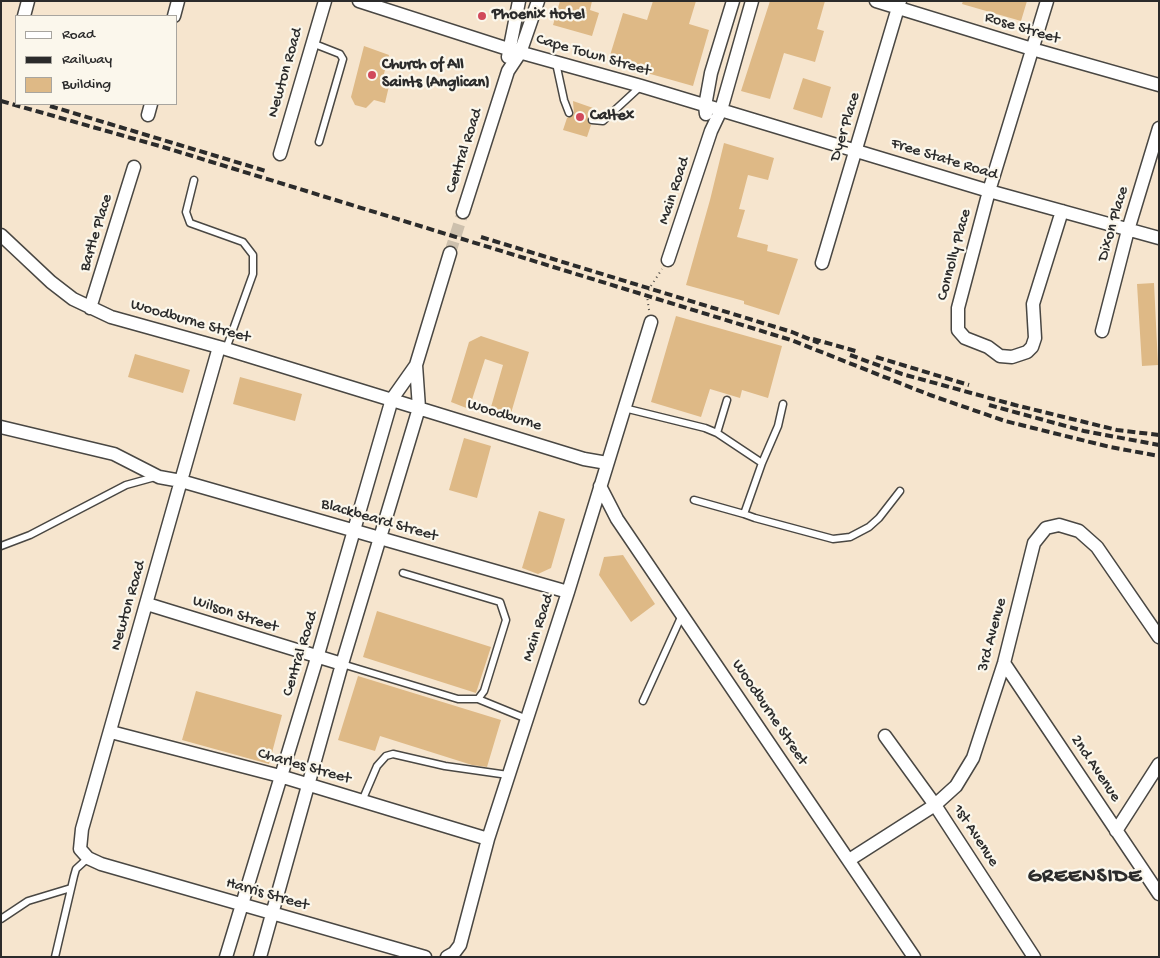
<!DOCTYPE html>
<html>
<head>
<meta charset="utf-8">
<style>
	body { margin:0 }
	#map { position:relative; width:1160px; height:958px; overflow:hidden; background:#f6e5ce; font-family:"Gochi Hand",sans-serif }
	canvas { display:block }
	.frame { position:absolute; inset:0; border:2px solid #2b2b2b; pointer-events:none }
	.legend { position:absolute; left:15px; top:15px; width:162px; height:90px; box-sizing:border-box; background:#fbf7ec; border:1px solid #a8a59f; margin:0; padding:6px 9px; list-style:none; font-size:15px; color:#2b2b2b }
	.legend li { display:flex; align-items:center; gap:10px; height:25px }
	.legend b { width:25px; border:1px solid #a8a59f }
</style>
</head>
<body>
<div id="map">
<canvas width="1160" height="958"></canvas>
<div class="frame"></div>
<ul class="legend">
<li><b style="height:6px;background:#fff"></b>Road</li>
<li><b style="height:6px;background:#2b2b2b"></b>Railway</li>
<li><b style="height:14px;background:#deb986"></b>Building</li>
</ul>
</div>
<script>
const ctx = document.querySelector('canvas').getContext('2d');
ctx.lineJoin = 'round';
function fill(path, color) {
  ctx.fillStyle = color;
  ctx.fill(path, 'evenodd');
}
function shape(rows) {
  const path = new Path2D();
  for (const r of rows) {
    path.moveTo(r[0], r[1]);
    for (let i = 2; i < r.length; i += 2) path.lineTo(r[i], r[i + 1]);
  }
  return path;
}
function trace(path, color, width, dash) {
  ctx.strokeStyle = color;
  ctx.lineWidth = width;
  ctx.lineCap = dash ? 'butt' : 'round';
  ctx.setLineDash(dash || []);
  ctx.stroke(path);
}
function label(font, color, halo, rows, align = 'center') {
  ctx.font = font + ' "Gochi Hand",sans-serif';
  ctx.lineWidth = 4.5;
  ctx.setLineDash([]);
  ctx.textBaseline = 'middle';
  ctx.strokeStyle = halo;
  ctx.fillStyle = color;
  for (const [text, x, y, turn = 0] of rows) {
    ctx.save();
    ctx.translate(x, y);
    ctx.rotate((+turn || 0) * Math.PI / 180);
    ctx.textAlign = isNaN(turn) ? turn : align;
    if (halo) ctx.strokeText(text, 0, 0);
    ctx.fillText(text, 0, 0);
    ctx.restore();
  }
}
const building = shape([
	[560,1,592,1,590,10,599,13,592,36,553,25],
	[653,1,696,1,689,24,709,30,693,86,608,62,623,13,647,20],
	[770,1,825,1,817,29,824,31,815,62,784,53,770,99,741,91],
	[963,1,1027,1,1021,21,962,4],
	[364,46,389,55,381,85,389,86,385,103,374,100,366,108,355,105,351,97],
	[803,78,831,87,822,118,793,109],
	[573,101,596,109,594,115,587,119,591,125,587,137,563,130,567,118,574,114],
	[724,143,774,158,768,180,748,175,739,209,745,210,737,237,768,245,767,251,798,259,779,315,744,304,744,301,686,285,710,200],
	[1154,283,1158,365,1142,366,1137,284],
	[676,316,782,346,768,398,742,390,740,398,710,389,701,417,651,402],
	[481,336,529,352,509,420,489,414,503,365,485,359,469,409,451,402,469,342],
	[135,354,190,370,183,393,128,377],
	[240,377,302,394,295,421,233,404],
	[464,438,491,446,477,498,449,490],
	[539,511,565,519,551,568,538,574,522,568],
	[623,555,655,604,631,622,599,575,604,557],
	[377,611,491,647,476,693,363,657],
	[358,676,501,720,487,767,472,765,380,736,375,751,338,740],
	[196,691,282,715,269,764,182,740]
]);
const minorTunnel = shape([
	[450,253,463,212]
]);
const path = shape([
	[649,310,647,296,649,289,662,269]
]);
const service = shape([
	[312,43,340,54,343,59,319,142],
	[556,63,564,100,569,113],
	[592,120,603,121,641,86],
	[194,180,186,212,190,223,243,242,253,255,253,274,226,349],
	[624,408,705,428,717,433,762,463,744,514,755,518,833,539,850,537,869,527,879,518,900,491],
	[717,433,727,400],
	[762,463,778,426,783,404],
	[694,500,744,514],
	[1,546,30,535,126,485,155,477],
	[342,664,458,699,478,699,484,691,506,620,500,602,403,573],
	[478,699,527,719],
	[643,701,682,615],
	[362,801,377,766,386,756,393,754,445,766,508,775],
	[1,919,28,901,71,888],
	[55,957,74,876,76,869,88,858]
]);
const minor = shape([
	[359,1,508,49,641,86,989,191,1159,238],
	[876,1,1032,49,1159,85],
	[1047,1,989,191,958,308,958,330,965,338,988,347,1000,356,1012,357,1027,352,1032,347,1035,338,1033,304,1062,211],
	[24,16,28,1],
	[174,16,178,1],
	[508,57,519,1],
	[706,114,705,106,711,73,733,1],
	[148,115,151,104],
	[280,154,325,1],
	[463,212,508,71,520,53,538,1],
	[1,235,51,282,73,299,111,317,226,349,584,459,607,463],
	[668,260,711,131,721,110,752,1],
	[822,263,900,1],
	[90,308,134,167],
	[1102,331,1128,230,1159,128],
	[219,347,82,829,80,849,88,858,101,864,425,957],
	[1,427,114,454,159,477,181,481,568,592],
	[600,486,617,519,914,957],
	[147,604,342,664],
	[1004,663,1159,894],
	[111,732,280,776,488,839],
	[885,736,935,805,1034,957],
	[1116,831,1159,764],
	[849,860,935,805,956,786,973,758,1004,663,1034,543,1046,528,1059,525,1079,531,1097,547,1159,637],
	[226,957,317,658,392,399,416,365,450,253],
	[260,957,342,664,419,408,416,365],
	[447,957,454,953,460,945,488,839,568,592,651,322]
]);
const rail = shape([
	[1,101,163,147,791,340,930,395,1005,421,1110,447,1159,456],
	[50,106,266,171],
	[481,237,792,332,819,343],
	[813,339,859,352],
	[850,355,902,374,1015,405,1117,430,1159,435],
	[876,357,969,385],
	[989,405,1084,431,1159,445]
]);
const markers = [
	[482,16,5,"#d1495b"],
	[372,75,5,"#d1495b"],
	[580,117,5,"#d1495b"]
];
const poiNames = [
	["Phoenix Hotel",492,16],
	["Church of All",382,66],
	["Saints (Anglican)",382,84],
	["Caltex",590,117]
];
const streetNames = [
	["Rose Street",1022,29,17],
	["Cape Town Street",593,56,16],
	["Newton Road",286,73,-74],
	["Dyer Place",846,127,-73],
	["Central Road",465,151,-72],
	["Free State Road",944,160,17],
	["Main Road",675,191,-72],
	["Dixon Place",1114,224,-74],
	["Bartle Place",97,233,-73],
	["Connolly Place",955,255,-75],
	["Woodburne Street",190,322,16],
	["Woodburne",504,416,17],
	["Blackbeard Street",379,521,16],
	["Newton Road",129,606,-74],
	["Wilson Street",235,615,18],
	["Main Road",539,628,-72],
	["3rd Avenue",993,635,-75],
	["Central Road",301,654,-73],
	["Woodburne Street",769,713,56],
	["Charles Street",304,767,16],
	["2nd Avenue",1095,769,56],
	["1st Avenue",975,836,57],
	["Harris Street",267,895,16]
];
const districtNames = [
	["GREENSIDE",1085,878]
];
fill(building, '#deb986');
trace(minorTunnel, '#cdc0ad', 12, [12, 6]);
trace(service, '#494743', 9);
trace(minor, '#494743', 15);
trace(path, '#494743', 2, [1, 4]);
trace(service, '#fff', 6);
trace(minor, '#fff', 12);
trace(rail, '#2b2b2b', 4, [8, 4]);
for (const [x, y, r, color] of markers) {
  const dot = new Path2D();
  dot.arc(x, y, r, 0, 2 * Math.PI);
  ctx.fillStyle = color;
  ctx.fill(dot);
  trace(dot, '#fbf7ec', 2);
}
label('bold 16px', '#2b2b2b', '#fbf7ec', poiNames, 'left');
label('16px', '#2b2b2b', '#fbf7ec', streetNames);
ctx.letterSpacing = '1px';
label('bold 21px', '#2b2b2b', '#fbf7ec', districtNames);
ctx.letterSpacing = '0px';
</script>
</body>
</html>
